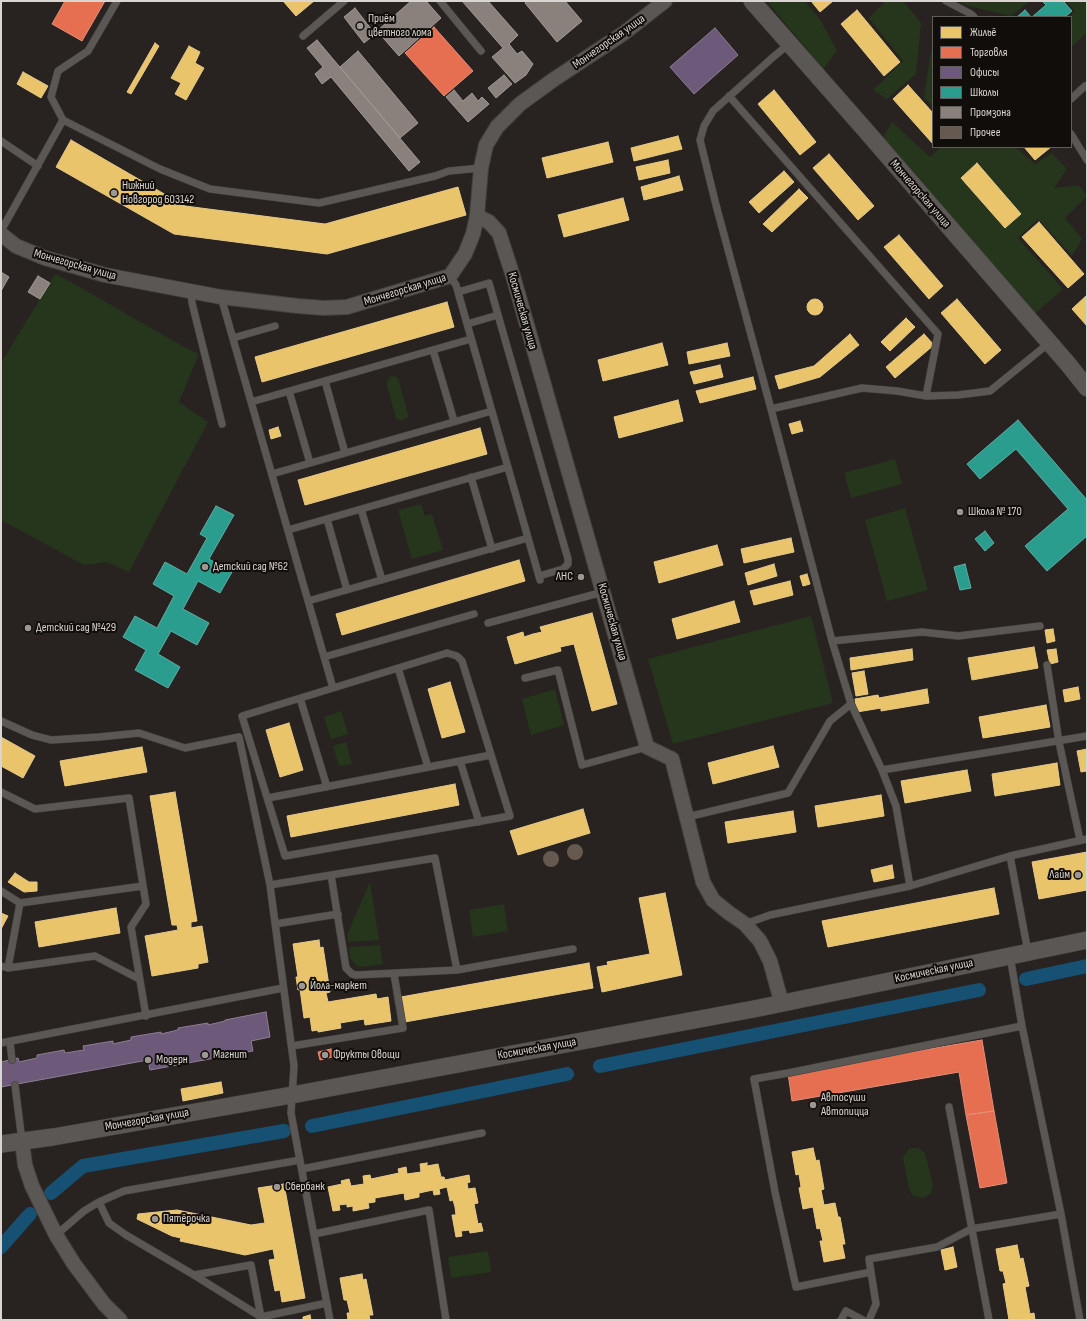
<!DOCTYPE html>
<html>
<head>
<meta charset="utf-8">
<style>
	body { margin:0 }
	#map { position:relative; width:1088px; height:1321px; overflow:hidden; background:#282320; font-family:"Sofia Sans Condensed",sans-serif }
	canvas { display:block }
	.frame { position:absolute; inset:0; border:2px solid #dbd5d1; pointer-events:none }
	.legend { position:absolute; left:932px; top:16px; width:140px; height:132px; box-sizing:border-box; background:#100d0a; border:1px solid #615d5a; margin:0; padding:5px 7px; list-style:none; font-size:12px; color:#dbd5d1 }
	.legend li { display:flex; align-items:center; gap:8px; height:20px }
	.legend b { width:20px; border:1px solid #615d5a }
</style>
</head>
<body>
<div id="map">
<canvas width="1088" height="1321"></canvas>
<div class="frame"></div>
<ul class="legend">
<li><b style="height:11px;background:#e9c46a"></b>Жильё</li>
<li><b style="height:11px;background:#e76f51"></b>Торговля</li>
<li><b style="height:11px;background:#6d597a"></b>Офисы</li>
<li><b style="height:11px;background:#2a9d8f"></b>Школы</li>
<li><b style="height:11px;background:#8a817c"></b>Промзона</li>
<li><b style="height:11px;background:#665950"></b>Прочее</li>
</ul>
</div>
<script>
const ctx = document.querySelector('canvas').getContext('2d');
ctx.lineJoin = 'round';
function fill(path, color) {
  ctx.fillStyle = color;
  ctx.fill(path, 'evenodd');
}
function shape(rows) {
  const path = new Path2D();
  for (const r of rows) {
    if (r.length === 3) {
      path.moveTo(r[0] + r[2], r[1]);
      path.arc(r[0], r[1], r[2], 0, 2 * Math.PI);
      continue;
    }
    path.moveTo(r[0], r[1]);
    for (let i = 2; i < r.length; i += 2) path.lineTo(r[i], r[i + 1]);
  }
  return path;
}
function trace(path, color, width, dash) {
  ctx.strokeStyle = color;
  ctx.lineWidth = width;
  ctx.lineCap = dash ? 'butt' : 'round';
  ctx.setLineDash(dash || []);
  ctx.stroke(path);
}
function label(font, color, halo, rows, align = 'center') {
  ctx.font = font + ' "Sofia Sans Condensed",sans-serif';
  ctx.lineWidth = 4;
  ctx.setLineDash([]);
  ctx.textBaseline = 'middle';
  ctx.strokeStyle = halo;
  ctx.fillStyle = color;
  for (const [text, x, y, turn = 0] of rows) {
    ctx.save();
    ctx.translate(x, y);
    ctx.rotate((+turn || 0) * Math.PI / 180);
    ctx.textAlign = isNaN(turn) ? turn : align;
    if (halo) ctx.strokeText(text, 0, 0);
    ctx.fillText(text, 0, 0);
    ctx.restore();
  }
}
const green = shape([
	[767,1,805,1,821,21,837,51,823,69],
	[886,1,903,1,921,23,916,74,887,99,873,90,903,61,869,18],
	[958,1,1030,1,1011,16,968,6],
	[1066,1,1087,1,1087,33,1071,47,1071,17,1069,17,1075,11],
	[933,50,933,106,924,98,931,51],
	[892,122,930,157,941,147,1015,147,1035,164,1052,153,1067,169,1054,188,1079,185,1087,196,1065,218,1082,239,1072,256,1038,219,1018,238,1063,289,1032,316,883,138],
	[55,274,71,282,184,347,199,354,179,402,208,422,129,572,107,562,84,565,1,520,1,363],
	[391,376,397,377,399,382,408,414,408,417,403,420,399,420,396,418,387,385,387,381],
	[895,459,902,484,851,498,844,473],
	[421,504,425,516,432,514,443,550,412,559,398,510],
	[905,508,928,590,887,601,865,520],
	[811,616,833,703,673,744,648,659],
	[555,689,564,725,531,735,522,699],
	[341,711,348,734,331,739,324,717],
	[346,742,352,764,339,766,333,746],
	[370,882,379,940,348,942,347,935],
	[504,904,508,931,473,937,469,910],
	[380,945,383,964,362,967,357,966,350,958,349,947],
	[913,1148,918,1148,925,1153,933,1185,931,1193,923,1198,914,1196,911,1193,909,1189,903,1157,909,1149],
	[488,1251,491,1272,451,1278,448,1257]
]);
const homes = shape([
	[283,1,314,1,296,16,283,1],
	[811,1,833,1,820,12,811,1],
	[857,10,900,62,884,76,841,24,857,10],
	[155,43,159,46,131,94,127,92,155,43],
	[189,46,200,52,195,63,204,68,186,100,175,94,181,83,171,78,189,46],
	[23,72,48,86,41,98,17,84,23,72],
	[908,85,933,113,933,144,893,99,908,85],
	[774,90,816,142,800,155,758,104,774,90],
	[678,136,682,149,634,161,631,148,678,136],
	[71,140,185,206,325,224,458,187,466,215,327,254,174,234,56,167,71,140],
	[608,142,613,162,547,178,542,158,608,142],
	[1024,147,1051,147,1035,160,1024,147],
	[829,154,874,206,858,220,813,168,829,154],
	[668,160,670,173,639,180,636,167,668,160],
	[977,163,1021,214,1005,228,961,178,977,163],
	[784,171,794,182,759,213,749,202,784,171],
	[679,176,683,190,644,200,641,187,679,176],
	[799,189,808,198,772,232,763,224,799,189],
	[623,198,629,220,564,237,558,215,623,198],
	[1039,222,1084,274,1068,288,1022,237,1039,222],
	[899,235,943,286,929,299,884,247,899,235],
	[1087,295,1087,326,1072,309,1087,295],
	[957,299,1001,350,985,364,941,313,957,299],
	[815,307,8],
	[447,302,454,327,262,382,255,357,447,302],
	[906,318,915,327,890,351,881,342,906,318],
	[850,334,859,345,820,377,779,389,775,376,814,366,850,334],
	[924,334,934,345,895,378,886,367,924,334],
	[662,343,668,365,603,381,598,360,662,343],
	[727,343,730,356,689,364,687,352,727,343],
	[720,365,723,377,694,384,690,372,720,365],
	[753,377,756,389,700,403,696,391,753,377],
	[678,400,683,421,619,438,614,417,678,400],
	[800,421,803,431,792,434,789,424,800,421],
	[278,427,281,436,271,439,269,430,278,427],
	[480,428,487,454,305,505,298,480,480,428],
	[791,538,794,552,744,563,741,549,791,538],
	[717,545,723,565,659,583,654,562,717,545],
	[519,560,525,581,342,635,336,614,519,560],
	[774,564,777,576,748,585,745,573,774,564],
	[581,577,4],
	[807,574,810,584,803,586,800,576,807,574],
	[790,581,793,595,754,605,750,591,790,581],
	[734,601,740,622,677,639,672,619,734,601],
	[592,613,617,704,592,711,574,644,560,647,561,651,515,664,507,637,523,632,524,637,533,634,542,632,540,627,592,613],
	[1053,629,1055,641,1047,643,1045,630,1053,629],
	[1034,647,1038,668,972,680,968,658,1034,647],
	[912,649,913,660,851,670,850,658,912,649],
	[1056,649,1058,662,1050,664,1047,650,1056,649],
	[864,671,868,694,856,696,852,673,864,671],
	[450,682,465,732,442,738,428,689,450,682],
	[1078,687,1080,699,1065,702,1063,690,1078,687],
	[927,689,929,703,881,711,881,708,857,712,855,699,878,695,879,698,927,689],
	[1046,705,1050,727,983,738,979,717,1046,705],
	[289,723,303,770,280,777,266,730,289,723],
	[1,737,35,756,23,778,1,766,1,737],
	[773,746,779,767,713,784,708,763,773,746],
	[142,747,147,772,65,786,60,761,142,747],
	[1087,749,1087,771,1081,772,1077,751,1087,749],
	[1057,763,1060,785,995,796,992,774,1057,763],
	[967,770,971,791,905,803,901,781,967,770],
	[455,784,459,805,291,837,287,816,455,784],
	[175,792,197,921,191,922,191,928,202,926,208,962,198,964,198,968,152,976,145,936,178,930,177,925,172,925,150,796,175,792],
	[881,795,884,816,818,827,815,806,881,795],
	[583,809,590,833,518,855,510,831,583,809],
	[793,811,796,832,728,843,725,822,793,811],
	[1087,852,1087,890,1039,899,1032,862,1087,852],
	[892,865,894,878,874,882,871,870,892,865],
	[15,873,29,882,37,882,37,891,24,892,8,882,15,873],
	[994,888,999,914,828,947,822,921,994,888],
	[665,893,682,975,602,992,597,967,608,965,607,962,650,954,639,898,665,893],
	[116,908,120,933,39,947,35,922,116,908],
	[1,913,8,916,1,929,1,913],
	[319,940,320,948,323,947,330,992,326,993,328,1002,376,994,377,999,388,997,391,1021,365,1025,364,1019,340,1023,341,1028,318,1032,318,1030,312,1031,310,1017,304,1018,300,989,298,990,296,977,298,977,293,944,319,940],
	[589,963,593,988,405,1022,401,997,589,963],
	[221,1082,223,1093,183,1101,181,1089,221,1082],
	[813,1148,816,1161,819,1160,824,1189,821,1190,824,1205,835,1203,838,1217,840,1217,845,1244,842,1244,845,1258,824,1262,820,1241,823,1241,820,1228,817,1229,813,1207,803,1209,799,1188,801,1187,799,1174,796,1175,792,1152,813,1148],
	[427,1163,427,1166,438,1164,441,1177,444,1177,445,1180,469,1175,470,1182,467,1183,468,1189,475,1188,478,1203,474,1204,478,1224,481,1223,483,1231,470,1233,469,1230,461,1231,462,1236,456,1237,452,1215,456,1215,455,1207,453,1200,450,1201,447,1187,439,1189,440,1194,434,1195,433,1190,419,1193,419,1197,405,1200,404,1193,375,1198,375,1202,368,1203,369,1208,353,1211,353,1206,347,1207,347,1204,339,1205,340,1210,333,1211,328,1187,342,1184,341,1181,349,1179,351,1186,364,1184,363,1176,370,1175,371,1179,399,1173,398,1169,406,1167,407,1174,421,1172,420,1164,427,1163],
	[284,1184,305,1298,282,1302,280,1290,275,1291,269,1260,275,1259,273,1249,245,1255,180,1241,181,1238,172,1236,137,1219,138,1214,177,1210,251,1225,265,1223,258,1188,284,1184],
	[1017,1245,1020,1259,1023,1258,1029,1286,1025,1287,1030,1314,1034,1313,1035,1320,1009,1320,1003,1284,1006,1283,1003,1271,1000,1271,996,1249,1017,1245],
	[953,1247,957,1267,945,1270,941,1250,953,1247],
	[362,1274,363,1280,366,1279,373,1315,369,1315,370,1320,348,1320,347,1313,350,1313,347,1300,344,1300,340,1278,362,1274],
	[310,1315,311,1320,303,1320,303,1317,310,1315]
]);
const shops = shape([
	[65,1,105,1,82,41,52,24,65,1],
	[434,27,473,71,444,96,405,53,434,27],
	[982,1040,994,1111,966,1115,959,1072,792,1101,788,1073,982,1040],
	[331,1049,332,1057,320,1060,318,1052,331,1049],
	[994,1111,1007,1183,980,1188,966,1115,994,1111]
]);
const offices = shape([
	[715,28,738,55,694,94,670,67,715,28],
	[266,1012,270,1037,251,1041,253,1051,150,1070,148,1060,1,1087,1,1062,18,1058,19,1062,37,1058,37,1055,64,1050,65,1053,84,1050,83,1046,113,1041,113,1044,131,1040,131,1037,161,1032,161,1034,178,1030,178,1028,208,1023,208,1025,225,1021,225,1020,266,1012]
]);
const schools = shape([
	[1042,1,1063,1,1072,11,1065,17,1032,17,1046,5,1042,1],
	[1025,10,1031,17,1017,17,1025,10],
	[1018,420,1087,500,1087,536,1047,571,1025,546,1068,509,1016,449,980,479,967,464,1018,420],
	[216,506,234,515,209,559,232,572,220,593,198,581,183,609,209,623,197,645,171,631,158,654,180,667,168,688,135,670,146,650,123,637,135,616,157,628,174,596,153,584,165,562,187,574,207,538,200,534,216,506],
	[985,531,994,543,985,551,975,539,985,531],
	[965,564,971,588,960,590,954,567,965,564]
]);
const industry = shape([
	[411,1,426,1,441,18,399,56,377,31,411,1],
	[462,1,488,1,518,35,509,44,517,54,522,51,533,64,526,75,515,83,492,57,503,48,462,1],
	[527,1,565,1,582,21,557,42,525,3,527,1],
	[355,8,375,34,364,43,344,17,355,8],
	[317,40,420,162,409,171,331,77,322,84,315,74,323,67,307,48,317,40],
	[358,51,418,123,400,138,340,67,358,51],
	[504,75,512,84,496,98,488,88,504,75],
	[454,90,463,101,472,93,478,101,482,97,489,104,468,122,446,97,454,90],
	[1,272,9,277,1,291,1,272],
	[38,276,50,283,40,299,28,292,38,276]
]);
const canal = shape([
	[1026,979,1087,966],
	[600,1066,979,990],
	[312,1126,567,1074],
	[51,1193,83,1166,284,1131],
	[1,1247,30,1214]
]);
const building = shape([
	[575,852,8],
	[551,859,8]
]);
const service = shape([
	[440,1,481,51],
	[946,1,971,14,974,17],
	[303,36,344,1],
	[789,44,772,58,713,111,704,126,700,140,716,205,771,409,832,641,851,704,882,770,896,806,910,886],
	[729,96,938,334,926,396],
	[1071,99,1085,86],
	[63,120,51,97,58,71,88,51,117,1],
	[1071,134,1087,160],
	[1,141,38,166],
	[1,231,63,120,160,169,210,189,319,203,435,176,449,171,481,168],
	[450,276,456,285,540,580],
	[191,291,192,303,222,424],
	[458,292,489,283,498,315,568,559,568,564,563,569,539,576],
	[221,297,333,688],
	[467,324,498,315],
	[233,338,275,326],
	[433,350,454,421],
	[325,381,345,453],
	[289,391,310,463],
	[251,402,471,339],
	[771,409,862,388,897,391,926,396,958,395,990,391,1049,343],
	[272,474,492,411],
	[471,477,492,549],
	[361,509,382,580],
	[327,519,347,590],
	[288,530,508,467],
	[308,601,528,538],
	[488,623,603,592],
	[832,641,922,632,958,636,1040,626],
	[447,653,457,656,462,661,510,816,285,856,242,716,447,653],
	[324,657,474,614],
	[1047,665,1059,742,1080,840],
	[398,668,428,767],
	[525,678,558,670,582,765,647,747],
	[300,698,327,787],
	[1,721,32,735,51,740,99,737,139,733,185,748,239,737,270,885,294,1066,291,1113,330,1320],
	[460,761,479,822],
	[882,770,1087,736],
	[1,792,35,809,129,798,146,904,131,927,146,1016],
	[268,798,491,755],
	[687,817,788,793,830,721,851,704],
	[331,875,346,968,352,974,356,975,457,970,573,949],
	[270,885,435,858,457,970],
	[1,891,20,903,8,968],
	[20,903,143,886],
	[275,924,338,914],
	[745,924,770,915,910,886,1010,856],
	[1028,952,1010,856,1087,839],
	[1010,956,1022,1026,1061,1214,1080,1320],
	[1,966,8,968,95,956,139,979],
	[1022,1026,788,1073,754,1079,775,1192,796,1287,871,1272,869,1259,937,1247,971,1229,1061,1214],
	[10,1042,12,1060],
	[1,1043,283,988],
	[292,1046,403,1028,394,974],
	[15,1085,22,1141],
	[949,1107,989,1320],
	[302,1169,482,1133],
	[99,1202,109,1223,126,1235,194,1275,266,1320],
	[314,1234,429,1210,446,1320],
	[56,1235,84,1211,99,1202,124,1191,300,1160],
	[194,1275,251,1265,261,1317,327,1303],
	[841,1320,846,1311,863,1320],
	[869,1320,876,1304,871,1272]
]);
const minor = shape([
	[477,216,489,222,499,233,513,276,647,747,672,759,703,882,713,900,729,913,745,924,760,941,770,961,782,1004],
	[1,234,16,246,45,258,105,275,221,297,298,306,324,308,347,307,450,276,465,254,473,234,477,216,481,168,486,145,497,127,520,104,553,80,624,33,665,1],
	[22,1141,25,1165,32,1186,56,1235,74,1264,104,1304,120,1320]
]);
const tertiary = shape([
	[752,1,867,132,1068,364,1087,388],
	[1,1144,53,1137,292,1095,759,1008,1087,940]
]);
const markers = [
	[360,26,4,"#9c9793"],
	[114,193,4,"#9c9793"],
	[960,512,4,"#9c9793"],
	[205,567,4,"#9c9793"],
	[581,577,4,"#9c9793"],
	[28,628,4,"#9c9793"],
	[1078,875,4,"#9c9793"],
	[302,986,4,"#9c9793"],
	[205,1055,4,"#9c9793"],
	[325,1055,4,"#9c9793"],
	[148,1060,4,"#9c9793"],
	[813,1105,4,"#9c9793"],
	[277,1187,4,"#9c9793"],
	[155,1219,4,"#9c9793"]
];
const poiNames = [
	["Приём",368,19],
	["цветного лома",368,33],
	["Нижний",122,186],
	["Новгород 603142",122,200],
	["Школа № 170",968,512],
	["Детский сад №62",213,567],
	["ЛНС",573,577,"right"],
	["Детский сад №429",36,628],
	["Лайм",1070,875,"right"],
	["Йола-маркет",310,986],
	["Магнит",213,1055],
	["Фрукты Овощи",333,1055],
	["Модерн",156,1060],
	["Автосуши",821,1098],
	["Автопицца",821,1112],
	["Сбербанк",285,1187],
	["Пятёрочка",163,1219]
];
const streetNames = [
	["Мончегорская улица",609,42,-35],
	["Мончегорская улица",920,194,49],
	["Мончегорская улица",75,265,16],
	["Мончегорская улица",405,290,-17],
	["Космическая улица",522,311,74],
	["Космическая улица",612,622,74],
	["Космическая улица",934,971,-12],
	["Космическая улица",537,1049,-10],
	["Мончегорская улица",147,1120,-10]
];
fill(green, '#25361c');
fill(homes, '#e9c46a');
trace(homes, '#e5c989', 1);
fill(shops, '#e76f51');
trace(shops, '#e38e77', 1);
fill(offices, '#6d597a');
trace(offices, '#8e7e94', 1);
fill(schools, '#2a9d8f');
trace(schools, '#5faea3', 1);
fill(industry, '#8a817c');
trace(industry, '#a29a96', 1);
trace(canal, '#165072', 14);
fill(building, '#665950');
trace(service, '#44403e', 8);
trace(minor, '#44403e', 16);
trace(tertiary, '#44403e', 18);
trace(service, '#5a5754', 7);
trace(minor, '#5a5754', 14);
trace(tertiary, '#5a5754', 17);
for (const [x, y, r, color] of markers) {
  const dot = new Path2D();
  dot.arc(x, y, r, 0, 2 * Math.PI);
  ctx.fillStyle = color;
  ctx.fill(dot);
  trace(dot, '#100d0a', 1.5);
}
label('12px', '#dbd5d1', '#100d0a', poiNames, 'left');
label('12px', '#dbd5d1', '#100d0a', streetNames);
</script>
</body>
</html>
